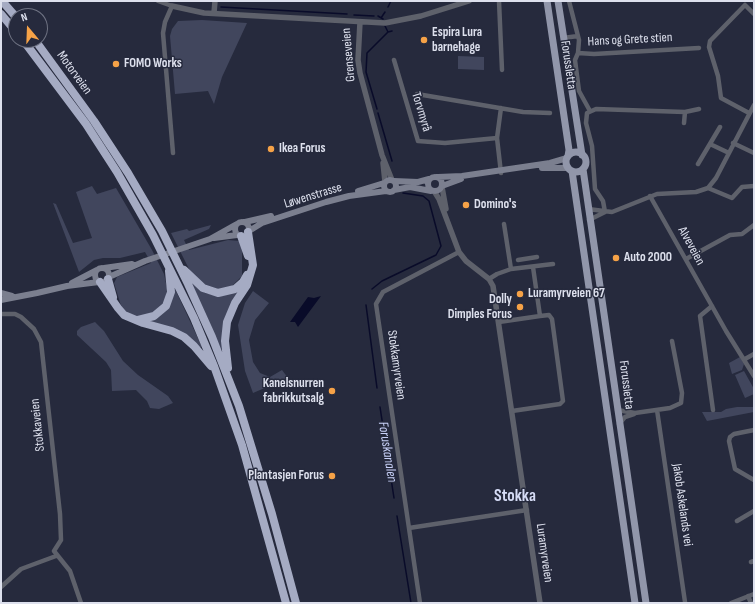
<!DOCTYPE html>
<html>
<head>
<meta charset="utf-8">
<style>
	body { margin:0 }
	#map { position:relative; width:755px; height:604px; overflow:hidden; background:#262a3d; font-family:"Sofia Sans Condensed",sans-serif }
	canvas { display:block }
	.frame { position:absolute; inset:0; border:2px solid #dde0ed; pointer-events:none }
	.north { position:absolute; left:8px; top:8px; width:40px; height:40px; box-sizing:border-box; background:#262a3d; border:1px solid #6f7383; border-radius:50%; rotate:341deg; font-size:11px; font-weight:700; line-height:16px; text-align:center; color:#dde0ed }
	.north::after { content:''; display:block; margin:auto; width:14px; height:18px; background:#f6a247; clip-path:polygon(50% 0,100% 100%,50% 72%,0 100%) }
</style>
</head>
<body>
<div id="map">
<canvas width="755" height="604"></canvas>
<div class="frame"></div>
<div class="north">N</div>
</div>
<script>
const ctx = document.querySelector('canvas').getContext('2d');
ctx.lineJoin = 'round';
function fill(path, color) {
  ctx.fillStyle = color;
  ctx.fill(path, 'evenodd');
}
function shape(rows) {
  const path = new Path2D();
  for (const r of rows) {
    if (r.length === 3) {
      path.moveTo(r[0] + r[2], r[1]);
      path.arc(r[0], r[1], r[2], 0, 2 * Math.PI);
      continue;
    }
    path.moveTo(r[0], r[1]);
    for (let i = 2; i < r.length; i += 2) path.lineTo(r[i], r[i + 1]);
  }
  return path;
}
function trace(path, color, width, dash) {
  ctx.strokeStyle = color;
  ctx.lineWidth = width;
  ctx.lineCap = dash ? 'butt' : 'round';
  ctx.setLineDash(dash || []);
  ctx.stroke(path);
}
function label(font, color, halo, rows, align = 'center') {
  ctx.font = font + ' "Sofia Sans Condensed",sans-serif';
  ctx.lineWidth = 3;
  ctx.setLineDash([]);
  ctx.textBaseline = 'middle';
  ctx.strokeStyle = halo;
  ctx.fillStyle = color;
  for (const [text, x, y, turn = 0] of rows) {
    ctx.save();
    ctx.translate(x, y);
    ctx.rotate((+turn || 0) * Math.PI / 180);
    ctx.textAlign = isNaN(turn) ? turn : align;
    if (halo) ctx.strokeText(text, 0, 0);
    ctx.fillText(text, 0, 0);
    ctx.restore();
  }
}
const green = shape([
	[202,20,247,23,222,77,214,104,208,91,175,94,170,36,172,29,178,21],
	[458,56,484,57,484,70,458,69],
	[92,186,97,194,116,188,152,250,164,274,167,288,166,298,159,310,141,317,132,316,122,309,114,283,117,277,151,263,145,252,120,258,103,258,94,260,79,272,53,203,56,204,73,243,92,238,76,192],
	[211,225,209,229,184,240,189,250,228,240,240,241,242,251,242,276,230,288,224,290,209,288,199,282,190,271,171,233,187,229,189,231],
	[191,282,205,293,218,296,239,289,221,351],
	[173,289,175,289,202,347,199,348,148,321,155,318],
	[253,291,269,303,255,320,249,340,253,362,260,373,270,377,282,370,288,378,253,393,245,371,238,325,245,303],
	[95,322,104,331,123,361,138,375,168,396,173,403,159,409,150,408,147,401,136,390,112,391,111,370,106,362,77,335,77,331,81,327],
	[740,357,744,364,742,370,732,374,729,363],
	[744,371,754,389,754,394,745,398,735,375],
	[737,407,754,407,754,412,707,421,702,412,721,412,726,409]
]);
const water = shape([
	[321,296,298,327,295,322,290,322,308,297,314,298]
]);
const stream = shape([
	[221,7,347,14],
	[388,7,391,1],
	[354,15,374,16],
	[378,16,383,19],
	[381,18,385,12],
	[385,26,388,32,392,31],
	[377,109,366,72,367,53,388,32],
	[378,113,392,161],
	[372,289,382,281,436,255,441,246,429,201,423,196,403,193],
	[366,305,377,388],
	[380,407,394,498],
	[397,516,411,603]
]);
const minor = shape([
	[158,1,172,6,165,22,163,33,173,153],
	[499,1,502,70],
	[569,1,579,40,578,53,594,54,699,48],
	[563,38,578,36],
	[578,53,575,60,579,91,590,111],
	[394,60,418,141,445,143,497,138],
	[417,94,523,112,550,113],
	[749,113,721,98,718,76,709,47,710,41,745,5,754,14],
	[684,123,685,112],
	[733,143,754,153],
	[710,144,729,153],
	[698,164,720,127],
	[501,173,497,138,501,108],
	[708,188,732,198,742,187,754,186],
	[650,196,726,331,754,376],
	[588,209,612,212,657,194,696,192,708,188,716,178,754,105],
	[605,212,603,201,595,189,592,146,586,123,587,113,596,109,685,112,699,109],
	[589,220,605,212],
	[504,224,511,269],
	[686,259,730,235,742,234,754,225],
	[518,260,537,257],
	[489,279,497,274,511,269,553,264],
	[712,306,700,316,713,410],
	[1,314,15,314,21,317,34,329,41,342,60,514,61,540,54,551,70,571,81,603],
	[499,322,540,316,533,267],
	[745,359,754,354],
	[617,410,635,413,670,408,681,403,682,393,672,341],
	[657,410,685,602],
	[512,411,560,404,563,401,552,319,549,315,540,316],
	[619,424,625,417,634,414],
	[754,430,734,434,730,437,729,441,735,469,754,480],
	[737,521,754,511],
	[409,528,527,510],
	[751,562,754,561],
	[1,587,21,569,56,556],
	[748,596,751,603],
	[420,603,376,304,383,292,459,252],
	[731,603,754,594]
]);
const tertiary = shape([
	[172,6,204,13,385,23,421,16,469,1],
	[214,13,215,1],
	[360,22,358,60,360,73,382,155,392,180],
	[383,163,385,182],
	[442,187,446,209],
	[434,191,439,199,459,252,466,261,489,279,493,286,540,603]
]);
const secondary = shape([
	[542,168,568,168],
	[435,184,7],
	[438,177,462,176,550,163,567,158],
	[390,186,6],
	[394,181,418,182,429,179],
	[442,186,461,179],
	[394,190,410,187,431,191],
	[358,191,384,183],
	[242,229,7],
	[245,222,271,216],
	[249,231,262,223,326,202,349,196,386,191],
	[214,238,237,235],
	[102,275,7],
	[104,268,132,264],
	[109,277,145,261,210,239,235,225],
	[72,283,97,270],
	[1,293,12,296],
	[1,300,37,293,67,286,99,282]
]);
const primary = shape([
	[547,1,569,150,568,156],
	[558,1,582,155],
	[576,162,10],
	[583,169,646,603],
	[572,171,635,603]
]);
const motorway = shape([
	[2,1,16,17],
	[1,14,16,32],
	[23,40,86,124,117,172,153,235,194,318,214,366,242,445,286,603],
	[35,40,94,121,128,173,162,231,188,284,212,337,239,406,272,514,296,603],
	[241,236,248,256],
	[184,270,203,288,218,293,235,289,243,282,247,275],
	[108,279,113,297],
	[100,282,118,308,124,315,143,323,172,331,184,337,194,346,211,366],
	[138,320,154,316,166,306,171,292,169,271],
	[228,368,225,341,227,322,235,303,247,285,253,265,248,232]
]);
const markers = [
	[424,40,4,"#f6a247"],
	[116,64,4,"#f6a247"],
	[271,149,4,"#f6a247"],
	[466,205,4,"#f6a247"],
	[616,258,4,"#f6a247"],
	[520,294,4,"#f6a247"],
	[520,307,4,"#f6a247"],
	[332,391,4,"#f6a247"],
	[332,476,4,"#f6a247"]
];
const poiNames = [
	["Espira Lura",432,33],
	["barnehage",432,48],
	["FOMO Works",124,64],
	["Ikea Forus",279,149],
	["Domino's",474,205],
	["Auto 2000",624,258],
	["Luramyrveien 67",528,294],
	["Dolly",512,300,"right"],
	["Dimples Forus",512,315,"right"],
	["Kanelsnurren",324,384,"right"],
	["fabrikkutsalg",324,399,"right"],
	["Plantasjen Forus",324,476,"right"]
];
const streetNames = [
	["Hans og Grete stien",630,40,-3],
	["Grenseveien",349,55,-95],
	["Forussletta",568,65,82],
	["Motorveien",74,73,54],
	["Torvmyrå",421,112,73],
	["Løwenstrasse",313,196,-17],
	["Alveveien",691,246,61],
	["Stokkamyrveien",396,365,82],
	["Forussletta",626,385,83],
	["Stokkaveien",38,425,-96],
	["Jakob Askelands vei",682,505,82],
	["Luramyrveien",544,553,82]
];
const waterNames = [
	["Foruskanalen",387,452,81]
];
const districtNames = [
	["Stokka",515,497]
];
fill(green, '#41465d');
fill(water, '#090b29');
trace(stream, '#090b29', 1.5);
trace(minor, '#5e616b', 4.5);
trace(tertiary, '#5e616b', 5.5);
trace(secondary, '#7b7f8f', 6);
trace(primary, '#9196aa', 7);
trace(motorway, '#a5abc3', 8);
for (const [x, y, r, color] of markers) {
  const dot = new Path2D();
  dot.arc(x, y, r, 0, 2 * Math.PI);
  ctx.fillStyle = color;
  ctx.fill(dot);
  trace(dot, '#262a3d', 1.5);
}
label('bold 13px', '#dde0ed', '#262a3d', poiNames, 'left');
label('13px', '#dde0ed', '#262a3d', streetNames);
label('italic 14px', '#c7d0f7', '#262a3d', waterNames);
label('bold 17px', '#d6dcf6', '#262a3d', districtNames);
</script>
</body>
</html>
